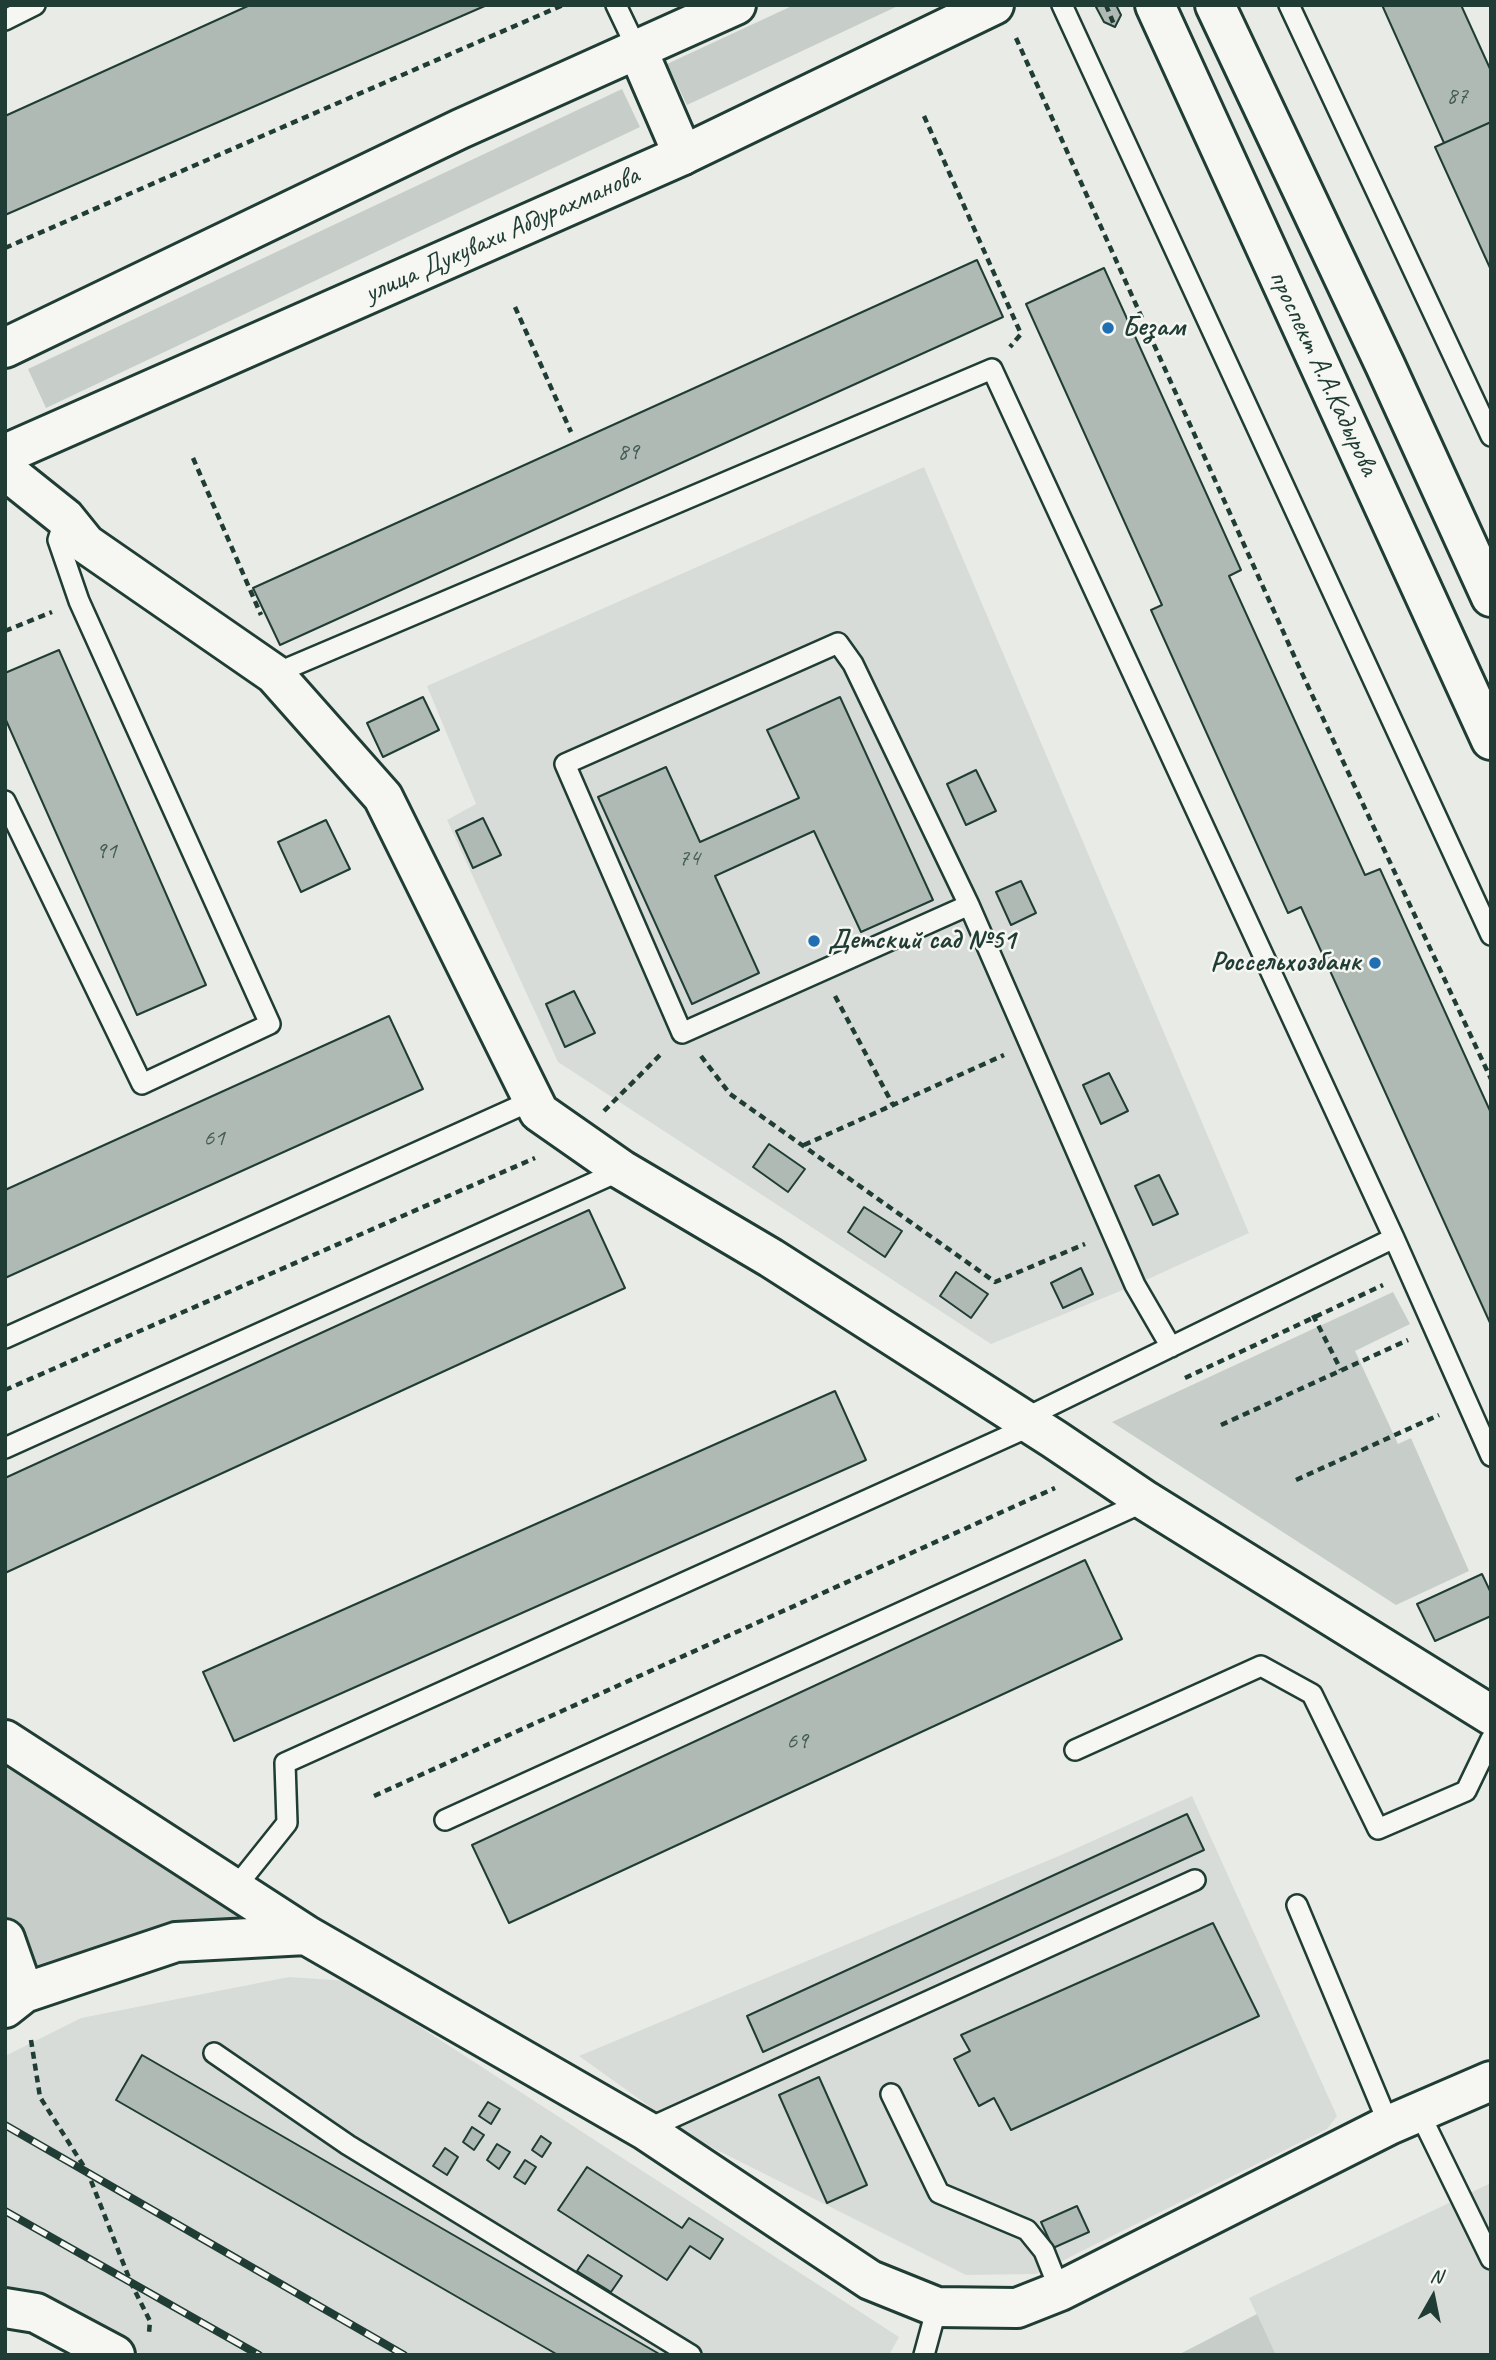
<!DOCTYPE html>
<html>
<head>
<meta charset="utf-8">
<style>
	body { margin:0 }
	#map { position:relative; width:1496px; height:2360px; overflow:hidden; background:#e9ebe7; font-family:Caveat,sans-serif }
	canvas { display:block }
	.frame { position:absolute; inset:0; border:7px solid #1f3d34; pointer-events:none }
	.north { position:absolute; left:1398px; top:2262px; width:70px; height:70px; -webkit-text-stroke:5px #f6f6f2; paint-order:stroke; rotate:9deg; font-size:19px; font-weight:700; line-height:28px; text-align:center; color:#1f3d34 }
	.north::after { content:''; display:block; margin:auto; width:24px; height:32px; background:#1f3d34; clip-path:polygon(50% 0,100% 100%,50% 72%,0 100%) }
</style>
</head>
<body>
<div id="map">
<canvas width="1496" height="2360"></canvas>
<div class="frame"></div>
<div class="north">N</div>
</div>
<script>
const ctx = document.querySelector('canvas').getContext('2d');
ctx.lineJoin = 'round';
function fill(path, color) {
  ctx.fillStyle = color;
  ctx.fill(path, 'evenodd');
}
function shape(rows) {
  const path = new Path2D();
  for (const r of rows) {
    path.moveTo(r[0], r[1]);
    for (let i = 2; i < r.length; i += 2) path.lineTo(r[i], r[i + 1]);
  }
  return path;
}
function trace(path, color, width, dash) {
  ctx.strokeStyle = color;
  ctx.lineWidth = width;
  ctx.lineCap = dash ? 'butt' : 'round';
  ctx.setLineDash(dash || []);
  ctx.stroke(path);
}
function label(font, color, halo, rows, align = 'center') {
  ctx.font = font + ' Caveat,sans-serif';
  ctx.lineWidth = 5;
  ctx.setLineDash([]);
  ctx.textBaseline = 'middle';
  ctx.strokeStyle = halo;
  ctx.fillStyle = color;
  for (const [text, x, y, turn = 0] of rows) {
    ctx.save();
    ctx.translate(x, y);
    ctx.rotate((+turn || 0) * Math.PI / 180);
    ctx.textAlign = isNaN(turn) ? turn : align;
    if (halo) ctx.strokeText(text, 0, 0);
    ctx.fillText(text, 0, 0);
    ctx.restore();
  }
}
const built = shape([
	[924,467,1249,1233,1135,1285,991,1344,558,1062,447,820,476,804,427,686],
	[1192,1796,1337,2116,1327,2129,1036,2274,966,2275,695,2139,579,2056,1066,1853],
	[289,1977,349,1981,899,2337,889,2355,143,2355,39,2295,5,2290,5,2056,81,2018],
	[1491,2183,1491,2355,1276,2355,1249,2298]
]);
const green = shape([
	[794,5,900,5,687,105,667,64],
	[622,89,640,127,46,408,28,369],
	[1393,1292,1410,1324,1355,1351,1398,1444,1411,1438,1469,1571,1396,1605,1112,1422],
	[5,1740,306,1935,24,1993,5,1939],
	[1257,2314,1276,2355,1178,2355]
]);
const building = shape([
	[250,5,487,5,5,215,5,116,250,5],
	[1100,5,1116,5,1121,15,1115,27,1104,22,1096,7,1100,5],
	[1382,5,1461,5,1491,71,1491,122,1444,143,1382,5],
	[1491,122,1491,270,1435,147,1491,122],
	[977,260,1003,317,280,645,253,588,977,260],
	[1104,268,1241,570,1229,576,1365,875,1380,869,1491,1113,1491,1325,1301,907,1288,913,1151,610,1162,605,1026,304,1104,268],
	[59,650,206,985,137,1015,5,718,5,673,59,650],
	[423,697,439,730,383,757,367,723,423,697],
	[840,697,933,900,861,932,814,831,715,876,759,973,692,1004,598,797,666,767,700,842,799,798,767,730,840,697],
	[976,770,996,811,966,825,947,784,976,770],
	[483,818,501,855,473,868,456,831,483,818],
	[326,820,350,869,301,892,278,842,326,820],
	[1021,881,1036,913,1011,925,996,892,1021,881],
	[574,991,595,1033,565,1047,546,1004,574,991],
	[389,1016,423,1089,5,1278,5,1190,389,1016],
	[1109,1073,1128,1111,1101,1124,1083,1085,1109,1073],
	[769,1144,805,1169,788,1192,753,1167,769,1144],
	[1159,1175,1178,1214,1153,1225,1135,1186,1159,1175],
	[864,1207,902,1231,885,1257,848,1232,864,1207],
	[589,1210,625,1288,5,1573,5,1478,589,1210],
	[1081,1268,1093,1294,1063,1308,1051,1283,1081,1268],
	[956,1272,988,1294,971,1318,940,1296,956,1272],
	[835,1391,866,1460,234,1741,203,1672,835,1391],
	[1085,1560,1122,1639,509,1923,472,1845,1085,1560],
	[1482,1574,1491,1593,1491,1616,1435,1641,1417,1604,1482,1574],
	[1187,1814,1204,1850,763,2052,747,2016,1187,1814],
	[1213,1923,1259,2016,1011,2130,994,2098,979,2106,954,2059,970,2051,961,2035,1213,1923],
	[142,2055,661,2355,558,2355,116,2100,142,2055],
	[819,2077,867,2185,827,2203,779,2095,819,2077],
	[488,2102,500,2109,491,2124,479,2116,488,2102],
	[472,2127,484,2135,474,2150,463,2142,472,2127],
	[541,2136,551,2143,542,2157,532,2150,541,2136],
	[497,2144,510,2152,499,2169,487,2160,497,2144],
	[445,2148,458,2157,447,2175,433,2166,445,2148],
	[525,2160,536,2167,525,2184,514,2177,525,2160],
	[587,2167,682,2228,689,2218,723,2239,710,2259,690,2246,667,2280,558,2210,587,2167],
	[1077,2206,1089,2232,1053,2248,1041,2222,1077,2206],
	[588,2255,622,2276,611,2292,577,2271,588,2255]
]);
const path = shape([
	[1106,5,1115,27],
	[1016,38,1300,669,1491,1079],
	[924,116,1021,334,1010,347],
	[5,248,563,5],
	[515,307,571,432],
	[193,458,261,615],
	[5,631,52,612],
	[835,996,893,1105],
	[701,1056,730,1094,995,1282,1085,1244],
	[604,1111,662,1053],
	[804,1145,1004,1055],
	[1313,1315,1341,1370],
	[1185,1378,1383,1285],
	[5,1390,535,1158],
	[1221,1425,1408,1340],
	[1296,1480,1439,1415],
	[374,1796,1055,1488],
	[31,2040,40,2097,88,2173,131,2283,150,2321,149,2333]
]);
const lane = shape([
	[616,5,638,51],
	[1062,5,1491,935],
	[1289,5,1491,436],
	[5,20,35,5],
	[274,674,992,369,1394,1238,1491,1456],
	[5,801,142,1084,270,1024,79,601,58,540,65,518],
	[969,905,682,1033,565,764,838,643,853,664,969,905,1135,1285,1171,1347],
	[5,1338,533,1100],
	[1023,1419,1394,1238],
	[5,1448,622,1170],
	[1075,1750,1261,1666,1312,1694,1378,1829,1466,1791,1491,1739],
	[445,1820,1146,1501],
	[235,1888,287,1823,285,1763,1033,1425],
	[1297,1905,1389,2125],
	[214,2053,348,2145,691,2355],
	[891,2094,939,2193,1027,2230,1044,2251,1060,2291],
	[1419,2112,1491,2259],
	[645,2130,1195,1880],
	[924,2355,937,2307]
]);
const street = shape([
	[638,51,683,155],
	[5,470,65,518,86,544,274,674,383,797,539,1112,622,1170,771,1258,1054,1439,1146,1501,1491,1715],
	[5,2308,36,2313,115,2355]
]);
const secondary = shape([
	[5,348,460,129,736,5],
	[5,454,683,155,994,5],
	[5,1740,306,1935,645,2130,870,2280,937,2307,1017,2308,1060,2291,1389,2125,1491,2081],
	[5,1939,24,1993],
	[5,2008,24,1993,176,1942,306,1935]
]);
const primary = shape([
	[1155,5,1491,740],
	[1215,5,1385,365,1491,597]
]);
const rail = shape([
	[5,2125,404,2355],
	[5,2211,259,2355]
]);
const markers = [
	[1108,328,7,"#1f6fb2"],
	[814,941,7,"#1f6fb2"],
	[1375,963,7,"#1f6fb2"]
];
const numberNames = [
	["87",1457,97],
	["89",628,453],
	["91",106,852],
	["74",689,859],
	["61",214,1139],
	["69",797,1742]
];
const streetNames = [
	["улица Дукувахи Абдурахманова",502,235,-24],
	["проспект А.А.Кадырова",1323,373,65]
];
const poiNames = [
	["Безам",1122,328],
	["Детский сад №51",828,941],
	["Россельхозбанк",1361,963,"right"]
];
fill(built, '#d8dcd8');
fill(green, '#c7cec9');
fill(building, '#b0bab5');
trace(building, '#1f3d34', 2);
trace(lane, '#1f3d34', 24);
trace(street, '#1f3d34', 44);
trace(secondary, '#1f3d34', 44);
trace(primary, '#1f3d34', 44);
trace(path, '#1f3d34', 4.5, [7, 5]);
trace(lane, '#f6f6f2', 19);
trace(street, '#f6f6f2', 38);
trace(secondary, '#f6f6f2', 38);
trace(primary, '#f6f6f2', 38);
trace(rail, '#1f3d34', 8);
trace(rail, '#f6f6f2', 5, [16]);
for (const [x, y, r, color] of markers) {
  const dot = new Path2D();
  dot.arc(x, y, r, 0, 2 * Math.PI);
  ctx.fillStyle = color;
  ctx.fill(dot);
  trace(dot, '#f6f6f2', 2.5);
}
label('24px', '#435c54', null, numberNames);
label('28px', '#1f3d34', '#f6f6f2', streetNames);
label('bold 28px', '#1f3d34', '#f6f6f2', poiNames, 'left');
</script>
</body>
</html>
